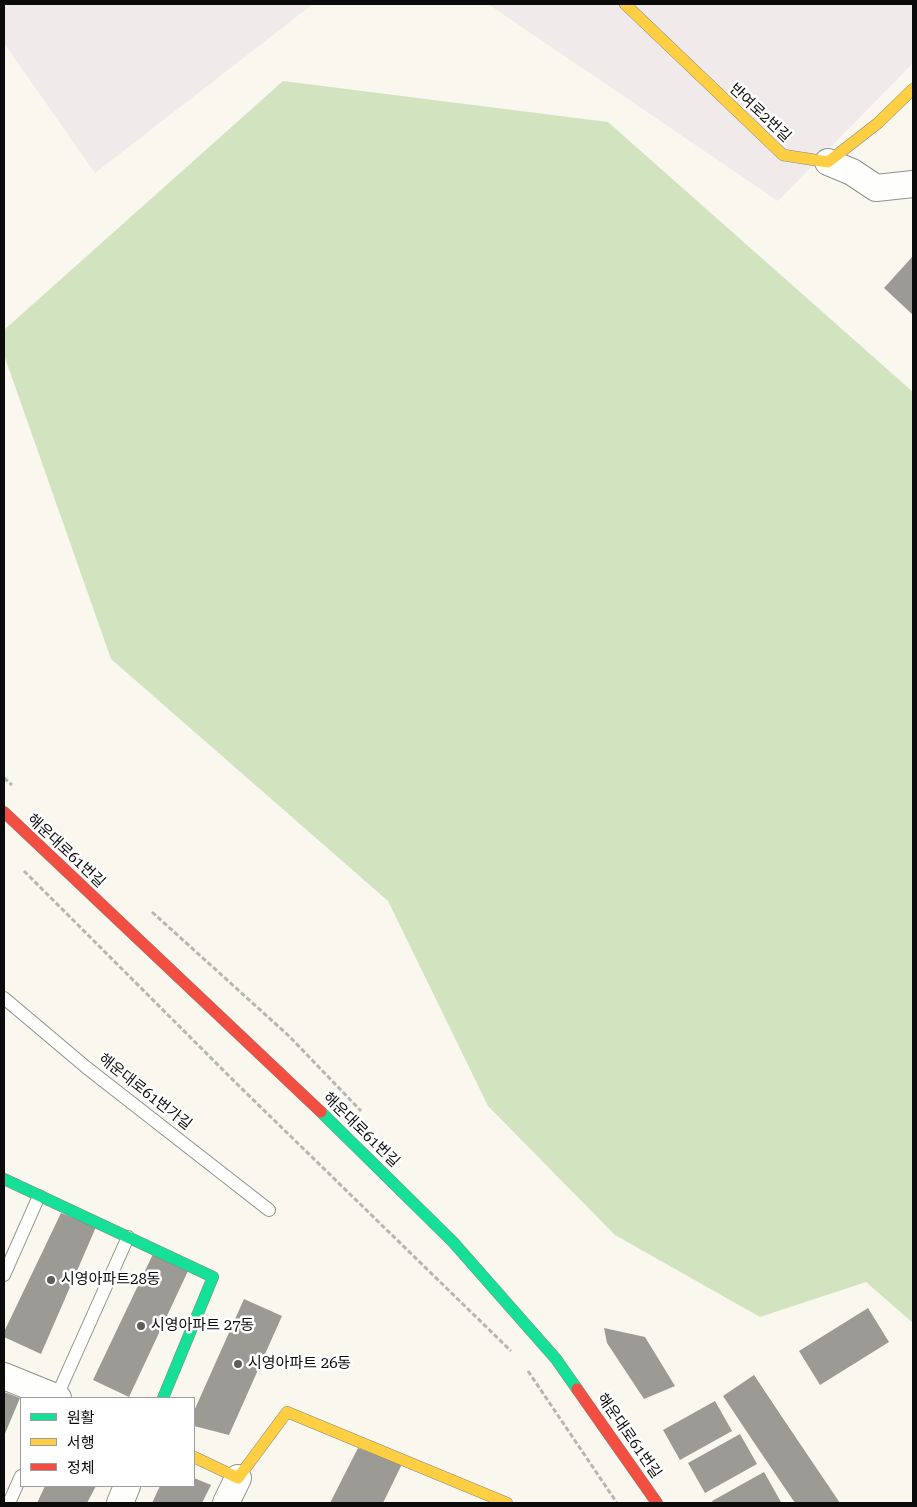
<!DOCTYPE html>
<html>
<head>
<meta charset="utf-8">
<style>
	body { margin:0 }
	#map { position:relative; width:917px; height:1507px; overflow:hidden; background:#f9f7ee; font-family:"Roboto Serif","Noto Sans KR",serif }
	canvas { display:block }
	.frame { position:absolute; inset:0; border:5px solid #0b0b0b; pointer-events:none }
	.legend { position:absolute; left:20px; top:1397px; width:175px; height:90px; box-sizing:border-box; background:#fff; border:1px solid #9d9d9d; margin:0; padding:6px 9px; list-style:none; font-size:15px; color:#0b0b0b }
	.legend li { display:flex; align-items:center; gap:10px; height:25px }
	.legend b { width:25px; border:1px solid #9d9d9d }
</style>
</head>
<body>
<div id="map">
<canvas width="917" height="1507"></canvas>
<div class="frame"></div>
<ul class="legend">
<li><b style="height:6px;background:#16e098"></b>원활</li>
<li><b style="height:6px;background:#ffcf43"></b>서행</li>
<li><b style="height:6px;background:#f24e42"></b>정체</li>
</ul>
</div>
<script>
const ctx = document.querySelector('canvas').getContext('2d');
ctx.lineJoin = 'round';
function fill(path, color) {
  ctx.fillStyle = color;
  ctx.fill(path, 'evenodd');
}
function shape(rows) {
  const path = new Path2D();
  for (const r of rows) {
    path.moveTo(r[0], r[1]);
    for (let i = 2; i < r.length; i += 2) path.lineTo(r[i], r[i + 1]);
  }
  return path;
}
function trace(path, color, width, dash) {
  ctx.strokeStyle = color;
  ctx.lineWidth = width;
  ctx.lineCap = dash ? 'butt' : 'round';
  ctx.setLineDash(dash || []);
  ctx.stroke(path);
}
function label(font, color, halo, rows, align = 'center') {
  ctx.font = font + ' "Roboto Serif","Noto Sans KR",serif';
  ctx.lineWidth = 5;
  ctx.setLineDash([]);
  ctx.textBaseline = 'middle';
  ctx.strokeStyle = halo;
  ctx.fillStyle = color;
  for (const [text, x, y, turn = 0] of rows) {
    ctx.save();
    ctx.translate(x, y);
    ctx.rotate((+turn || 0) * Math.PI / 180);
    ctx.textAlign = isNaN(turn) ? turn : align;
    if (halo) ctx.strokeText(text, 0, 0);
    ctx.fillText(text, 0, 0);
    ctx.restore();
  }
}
const industrial = shape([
	[4,4,313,4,95,173,4,43],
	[488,4,913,4,913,63,778,201]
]);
const forest = shape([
	[283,81,608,122,913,392,913,1323,866,1282,760,1317,615,1235,488,1106,388,901,111,659,4,355,4,330]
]);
const building = shape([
	[913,256,913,315,884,288],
	[61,1213,96,1227,41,1354,4,1337,4,1332],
	[153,1254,188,1271,129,1397,93,1380],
	[244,1299,282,1316,229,1435,194,1426,194,1411],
	[868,1308,889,1342,820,1385,799,1351],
	[604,1328,645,1337,675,1386,644,1399,607,1343],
	[754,1375,786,1423,840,1503,795,1503,755,1444,723,1396],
	[4,1392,20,1398,4,1436],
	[715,1401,732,1431,680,1460,663,1430],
	[740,1434,757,1464,705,1493,688,1463],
	[358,1448,402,1464,383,1503,330,1503],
	[764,1472,781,1502,713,1503,712,1501],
	[194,1478,211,1485,202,1503,152,1503,160,1486,194,1486],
	[45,1486,96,1486,87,1503,37,1503]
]);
const path = shape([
	[4,778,12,785],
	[24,871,238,1085,511,1351],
	[152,912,289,1036,361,1111],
	[528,1371,617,1503]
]);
const lane = shape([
	[4,998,87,1068,269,1210],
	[4,1275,39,1196],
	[56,1398,128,1237],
	[9,1503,21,1476]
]);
const street = shape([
	[828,162,852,172,876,188,913,184],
	[4,1376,58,1398],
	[120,1503,127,1486],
	[226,1503,238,1478]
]);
const fast = shape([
	[321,1112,453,1242,556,1359,577,1389],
	[4,1179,213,1277,163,1398]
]);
const slow = shape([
	[625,4,783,155,828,162,878,123,913,89],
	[194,1457,238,1478,287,1412,507,1503]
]);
const jam = shape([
	[4,812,321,1112],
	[577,1389,657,1503]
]);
const markers = [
	[51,1280,5,"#5e5e5a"],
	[141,1326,5,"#5e5e5a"],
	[238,1364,5,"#5e5e5a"]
];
const streetNames = [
	["반여로2번길",760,113,43],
	["해운대로61번길",66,851,43],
	["해운대로61번가길",145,1092,38],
	["해운대로61번길",361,1130,44],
	["해운대로61번길",629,1436,55]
];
const poiNames = [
	["시영아파트28동",61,1280],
	["시영아파트 27동",151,1326],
	["시영아파트 26동",248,1364]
];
fill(industrial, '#f0eaeb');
fill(forest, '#d1e4bf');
fill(building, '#9c9a94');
trace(lane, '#92918d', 14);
trace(street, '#92918d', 28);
trace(fast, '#898884', 12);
trace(slow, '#898884', 12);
trace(jam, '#898884', 12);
trace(path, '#b7b6b5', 3, [5, 2.5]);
trace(lane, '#fefefc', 12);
trace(street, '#fefefc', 26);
trace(fast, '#16e098', 11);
trace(slow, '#ffcf43', 11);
trace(jam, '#f24e42', 11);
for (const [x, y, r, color] of markers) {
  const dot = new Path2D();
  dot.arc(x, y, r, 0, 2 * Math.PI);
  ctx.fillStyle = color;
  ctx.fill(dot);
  trace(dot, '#fff', 2);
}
label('15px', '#0b0b0b', '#fff', streetNames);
label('15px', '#0b0b0b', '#fff', poiNames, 'left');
</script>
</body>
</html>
